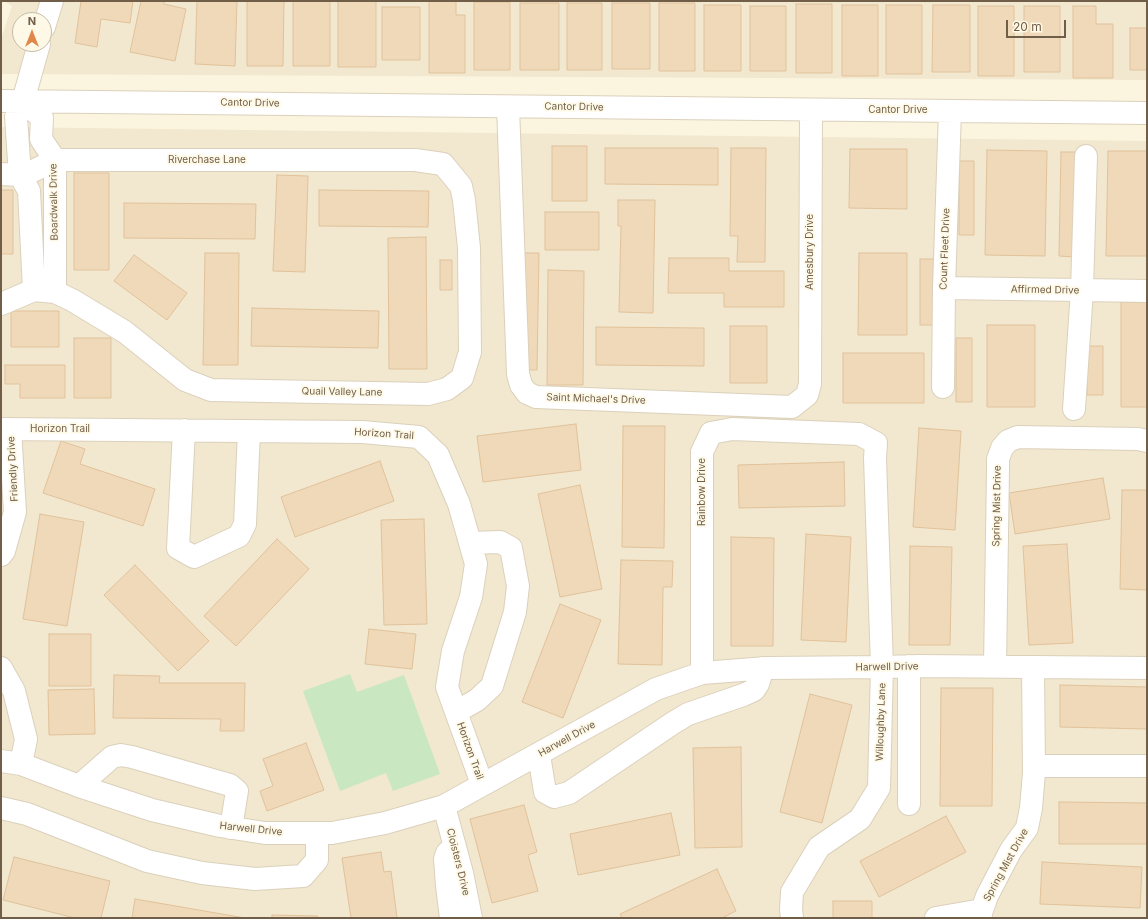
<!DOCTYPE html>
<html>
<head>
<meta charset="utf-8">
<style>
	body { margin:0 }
	#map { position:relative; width:1148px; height:919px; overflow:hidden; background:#fbf5e0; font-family:Inter,sans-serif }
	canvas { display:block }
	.frame { position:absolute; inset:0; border:2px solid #705e49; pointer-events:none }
	.north { position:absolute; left:12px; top:12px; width:40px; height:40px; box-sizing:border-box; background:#fef9e6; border:1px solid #c5bba7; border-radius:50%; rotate:0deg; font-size:11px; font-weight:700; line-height:16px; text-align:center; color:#705e49 }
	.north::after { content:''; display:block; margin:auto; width:14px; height:18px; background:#e0874a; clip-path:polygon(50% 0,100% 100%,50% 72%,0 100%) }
	.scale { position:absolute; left:1006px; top:20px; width:60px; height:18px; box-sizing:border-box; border:2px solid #705e49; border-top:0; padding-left:5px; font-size:12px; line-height:14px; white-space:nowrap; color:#705e49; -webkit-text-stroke:3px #fef9e6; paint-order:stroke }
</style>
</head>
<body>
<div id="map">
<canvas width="1148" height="919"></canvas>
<div class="frame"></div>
<div class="north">N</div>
<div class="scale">20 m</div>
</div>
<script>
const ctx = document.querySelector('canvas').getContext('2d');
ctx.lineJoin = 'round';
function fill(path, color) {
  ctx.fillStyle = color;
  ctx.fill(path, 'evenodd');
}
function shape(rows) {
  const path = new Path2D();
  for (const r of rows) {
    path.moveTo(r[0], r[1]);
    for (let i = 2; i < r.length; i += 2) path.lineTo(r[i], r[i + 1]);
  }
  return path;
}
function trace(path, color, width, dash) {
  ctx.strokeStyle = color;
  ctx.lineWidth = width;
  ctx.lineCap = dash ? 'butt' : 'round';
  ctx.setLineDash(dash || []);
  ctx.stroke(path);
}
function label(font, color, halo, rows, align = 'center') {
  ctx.font = font + ' Inter,sans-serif';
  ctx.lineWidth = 3.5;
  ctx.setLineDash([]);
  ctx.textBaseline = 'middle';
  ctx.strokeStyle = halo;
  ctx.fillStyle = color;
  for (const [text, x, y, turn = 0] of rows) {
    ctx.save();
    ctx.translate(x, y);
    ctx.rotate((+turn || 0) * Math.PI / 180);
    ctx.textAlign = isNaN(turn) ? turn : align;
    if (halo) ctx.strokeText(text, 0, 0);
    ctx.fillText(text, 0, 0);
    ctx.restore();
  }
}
const residential = shape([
	[4,1,1147,1,1147,80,1,74,1,39,12,6],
	[20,20,44,20,44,44,20,44],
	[1,127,1147,141,1147,918,1,918]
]);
const green = shape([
	[350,674,357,692,404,675,440,774,393,791,386,773,340,791,303,691]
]);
const building = shape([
	[81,1,133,1,130,23,101,19,97,47,75,43,81,1],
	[141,1,164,1,164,4,186,9,175,61,130,52,141,1],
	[197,1,237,1,235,66,195,64,197,1],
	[247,1,284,1,283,66,247,66,247,1],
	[293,1,330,1,330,66,293,66,293,1],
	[338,1,376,1,376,67,338,67,338,1],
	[429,1,456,1,456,15,465,15,465,73,429,73,429,1],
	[474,2,510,2,510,70,474,70,474,2],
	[520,3,559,3,559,70,520,70,520,3],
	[567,3,602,3,602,70,567,70,567,3],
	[612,3,650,3,650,69,612,69,612,3],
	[659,3,695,3,695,71,659,71,659,3],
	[796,4,832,4,832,73,796,73,796,4],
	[704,5,741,5,741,71,704,71,704,5],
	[842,5,878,5,878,76,842,76,842,5],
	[886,5,922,5,922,74,886,74,886,5],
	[933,5,970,5,970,72,932,72,933,5],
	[750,6,786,6,786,71,750,71,750,6],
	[978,6,1014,6,1014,76,978,76,978,6],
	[1024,6,1060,6,1060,72,1024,72,1024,6],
	[1073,6,1096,6,1096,24,1113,24,1113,78,1073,78,1073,6],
	[382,7,420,7,420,60,382,60,382,7],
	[1130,28,1147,28,1147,70,1130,70,1130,28],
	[552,146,587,146,587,201,552,201,552,146],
	[605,148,718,148,718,185,605,184,605,148],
	[731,148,766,148,765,262,737,262,738,236,730,236,731,148],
	[850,149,907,149,907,209,849,208,850,149],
	[987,150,1047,151,1045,256,985,255,987,150],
	[1108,151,1147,151,1147,256,1106,256,1108,151],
	[1061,152,1077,152,1075,257,1059,256,1061,152],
	[959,161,974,161,974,235,959,235,959,161],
	[74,173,109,173,109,270,74,270,74,173],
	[277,175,308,176,305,272,273,271,277,175],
	[1,190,13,190,13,254,1,254,1,190],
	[319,190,429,191,428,227,319,226,319,190],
	[618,200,655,200,653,313,619,312,621,226,618,226,618,200],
	[124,203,256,204,255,239,124,238,124,203],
	[545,212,599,212,599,250,545,250,545,212],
	[426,237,427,369,389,369,388,238,426,237],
	[205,253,239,253,238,365,203,365,205,253],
	[523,253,539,253,537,370,522,370,523,253],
	[859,253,907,253,907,335,858,335,859,253],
	[134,255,187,293,167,320,114,281,134,255],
	[669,258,729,258,729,271,784,271,784,307,724,307,724,293,668,293,669,258],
	[920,259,938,259,938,325,920,325,920,259],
	[440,260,452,260,452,290,440,290,440,260],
	[548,270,584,271,583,385,547,385,548,270],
	[1121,302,1147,302,1147,407,1121,407,1121,302],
	[252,308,379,311,378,348,251,346,252,308],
	[11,311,59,311,59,347,11,347,11,311],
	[987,325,1035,325,1035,407,987,407,987,325],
	[730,326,767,326,767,383,730,383,730,326],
	[596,327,704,328,704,366,596,365,596,327],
	[74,338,111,338,111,398,74,398,74,338],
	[956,338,972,338,972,402,956,402,956,338],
	[1087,346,1103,346,1103,395,1087,395,1087,346],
	[843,353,924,353,924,403,843,403,843,353],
	[5,365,65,365,65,398,20,398,20,384,5,384,5,365],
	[576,424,581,470,483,482,477,436,576,424],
	[623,426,665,426,664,548,622,547,623,426],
	[919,428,961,431,955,530,913,527,919,428],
	[61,441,85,449,80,464,155,489,143,526,43,493,61,441],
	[380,461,394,501,295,537,281,497,380,461],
	[844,462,845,506,739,508,738,465,844,462],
	[1103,478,1110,519,1015,534,1009,493,1103,478],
	[580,485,602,589,560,597,538,494,580,485],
	[1122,490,1147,490,1147,590,1120,589,1122,490],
	[40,514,84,522,67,626,23,619,40,514],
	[424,519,427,624,384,625,381,520,424,519],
	[806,534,851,537,846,642,801,640,806,534],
	[731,537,774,538,773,646,731,646,731,537],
	[277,539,309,569,236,646,204,616,277,539],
	[1067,544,1073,643,1029,645,1023,546,1067,544],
	[910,546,952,547,950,645,909,645,910,546],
	[621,560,673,561,672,587,663,587,662,665,618,664,621,560],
	[135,565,209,641,178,671,104,595,135,565],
	[560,604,601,620,563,718,522,702,560,604],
	[369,629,416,634,412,669,365,664,369,629],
	[49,634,91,634,91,686,49,686,49,634],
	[114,675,160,676,159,683,245,683,244,731,220,731,221,719,113,718,114,675],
	[1060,685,1147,687,1147,729,1060,727,1060,685],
	[941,688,993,688,992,806,940,806,941,688],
	[94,689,95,734,49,735,48,690,94,689],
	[810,694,852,705,822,823,780,812,810,694],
	[306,743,324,790,267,811,260,791,273,786,263,759,306,743],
	[741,747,742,847,695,848,693,748,741,747],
	[1059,802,1147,803,1147,844,1059,844,1059,802],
	[524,805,537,852,528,855,538,891,492,903,470,819,524,805],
	[671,813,680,855,578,875,570,834,671,813],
	[946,816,966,852,879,897,860,861,946,816],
	[381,852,384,872,391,871,397,918,351,918,342,858,381,852],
	[14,857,110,881,101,918,75,918,3,900,14,857],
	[1042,862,1142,867,1140,908,1040,904,1042,862],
	[717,869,736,911,722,918,622,918,620,914,717,869],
	[135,899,245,918,132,918,135,899],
	[833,901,872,901,872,918,833,918,833,901],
	[272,915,318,916,318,918,272,918,272,915]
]);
const minor = shape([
	[44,27,52,1],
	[1,101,1147,113],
	[23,101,42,118,41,139,55,160,55,292],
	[508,107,518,374,521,385,527,393,536,397,792,407,807,395,810,384,811,110],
	[1,174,20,175,31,172,55,160,415,160,443,164,461,186,464,200,469,248,470,352,462,378,447,389,428,394,211,390,185,380,125,332,72,300,55,292,34,290,1,304],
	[944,288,1147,291],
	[34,290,29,191,20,175,16,117,23,101,39,44],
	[943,387,944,288,950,111],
	[1074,409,1082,290,1086,156],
	[1,429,362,432,419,437,438,455,459,504,476,564,471,597,453,651,447,687,482,784],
	[184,430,178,548,194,557,239,536,245,524,249,431],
	[1,555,4,551,15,512,10,429],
	[909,666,909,804],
	[995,666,998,469,998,459,1002,448,1008,441,1018,437,1138,439,1147,441],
	[1,668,14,691,26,739,21,764],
	[702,673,702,452,711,433,732,429,859,434,876,443,875,458,882,667,879,788,860,819,819,847,792,892,791,910,792,918],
	[456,712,477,700,492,686,515,612,518,586,511,548,500,542,470,543],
	[539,755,545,792,554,797,569,793,673,723,688,714,743,695,754,690,758,684,763,668],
	[1,761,21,764,79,786,152,810,220,826,265,833,332,833,385,823,444,806,656,689,702,673,767,668,882,667,919,666,1147,668],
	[1034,766,1147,766],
	[79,786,112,757,121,755,132,757,230,785,237,791,231,828],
	[444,806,462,873,471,918],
	[1,808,27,814,147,861,202,873,255,879,303,876,317,860,317,833],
	[451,918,447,886,445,859,447,853,455,846],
	[936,918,982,910],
	[980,918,982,910,987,896,1011,850,1027,828,1031,808,1034,773,1033,667]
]);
const streetNames = [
	["Cantor Drive",250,103,1],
	["Cantor Drive",574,107,1],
	["Cantor Drive",898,110],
	["Riverchase Lane",207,160],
	["Boardwalk Drive",54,202,-91],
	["Count Fleet Drive",945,249,-88],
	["Amesbury Drive",810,252,-90],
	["Affirmed Drive",1045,290,1],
	["Quail Valley Lane",342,392,1],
	["Saint Michael's Drive",596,399,2],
	["Horizon Trail",60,429],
	["Horizon Trail",384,434,4],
	["Friendly Drive",13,469,-93],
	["Rainbow Drive",702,492,-90],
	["Spring Mist Drive",997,506,-89],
	["Harwell Drive",887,667,-1],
	["Willoughby Lane",881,722,-88],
	["Harwell Drive",567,739,-29],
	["Horizon Trail",470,751,70],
	["Harwell Drive",251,829,6],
	["Cloisters Drive",458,862,76],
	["Spring Mist Drive",1006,865,-61]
];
fill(residential, '#f2e8cf');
fill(green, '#c9e7c0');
fill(building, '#efd9b9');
trace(building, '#e1c29b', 1);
trace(minor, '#dbd0bb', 24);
trace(minor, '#fff', 22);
label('10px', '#705e49', '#fef9e6', streetNames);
</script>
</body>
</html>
